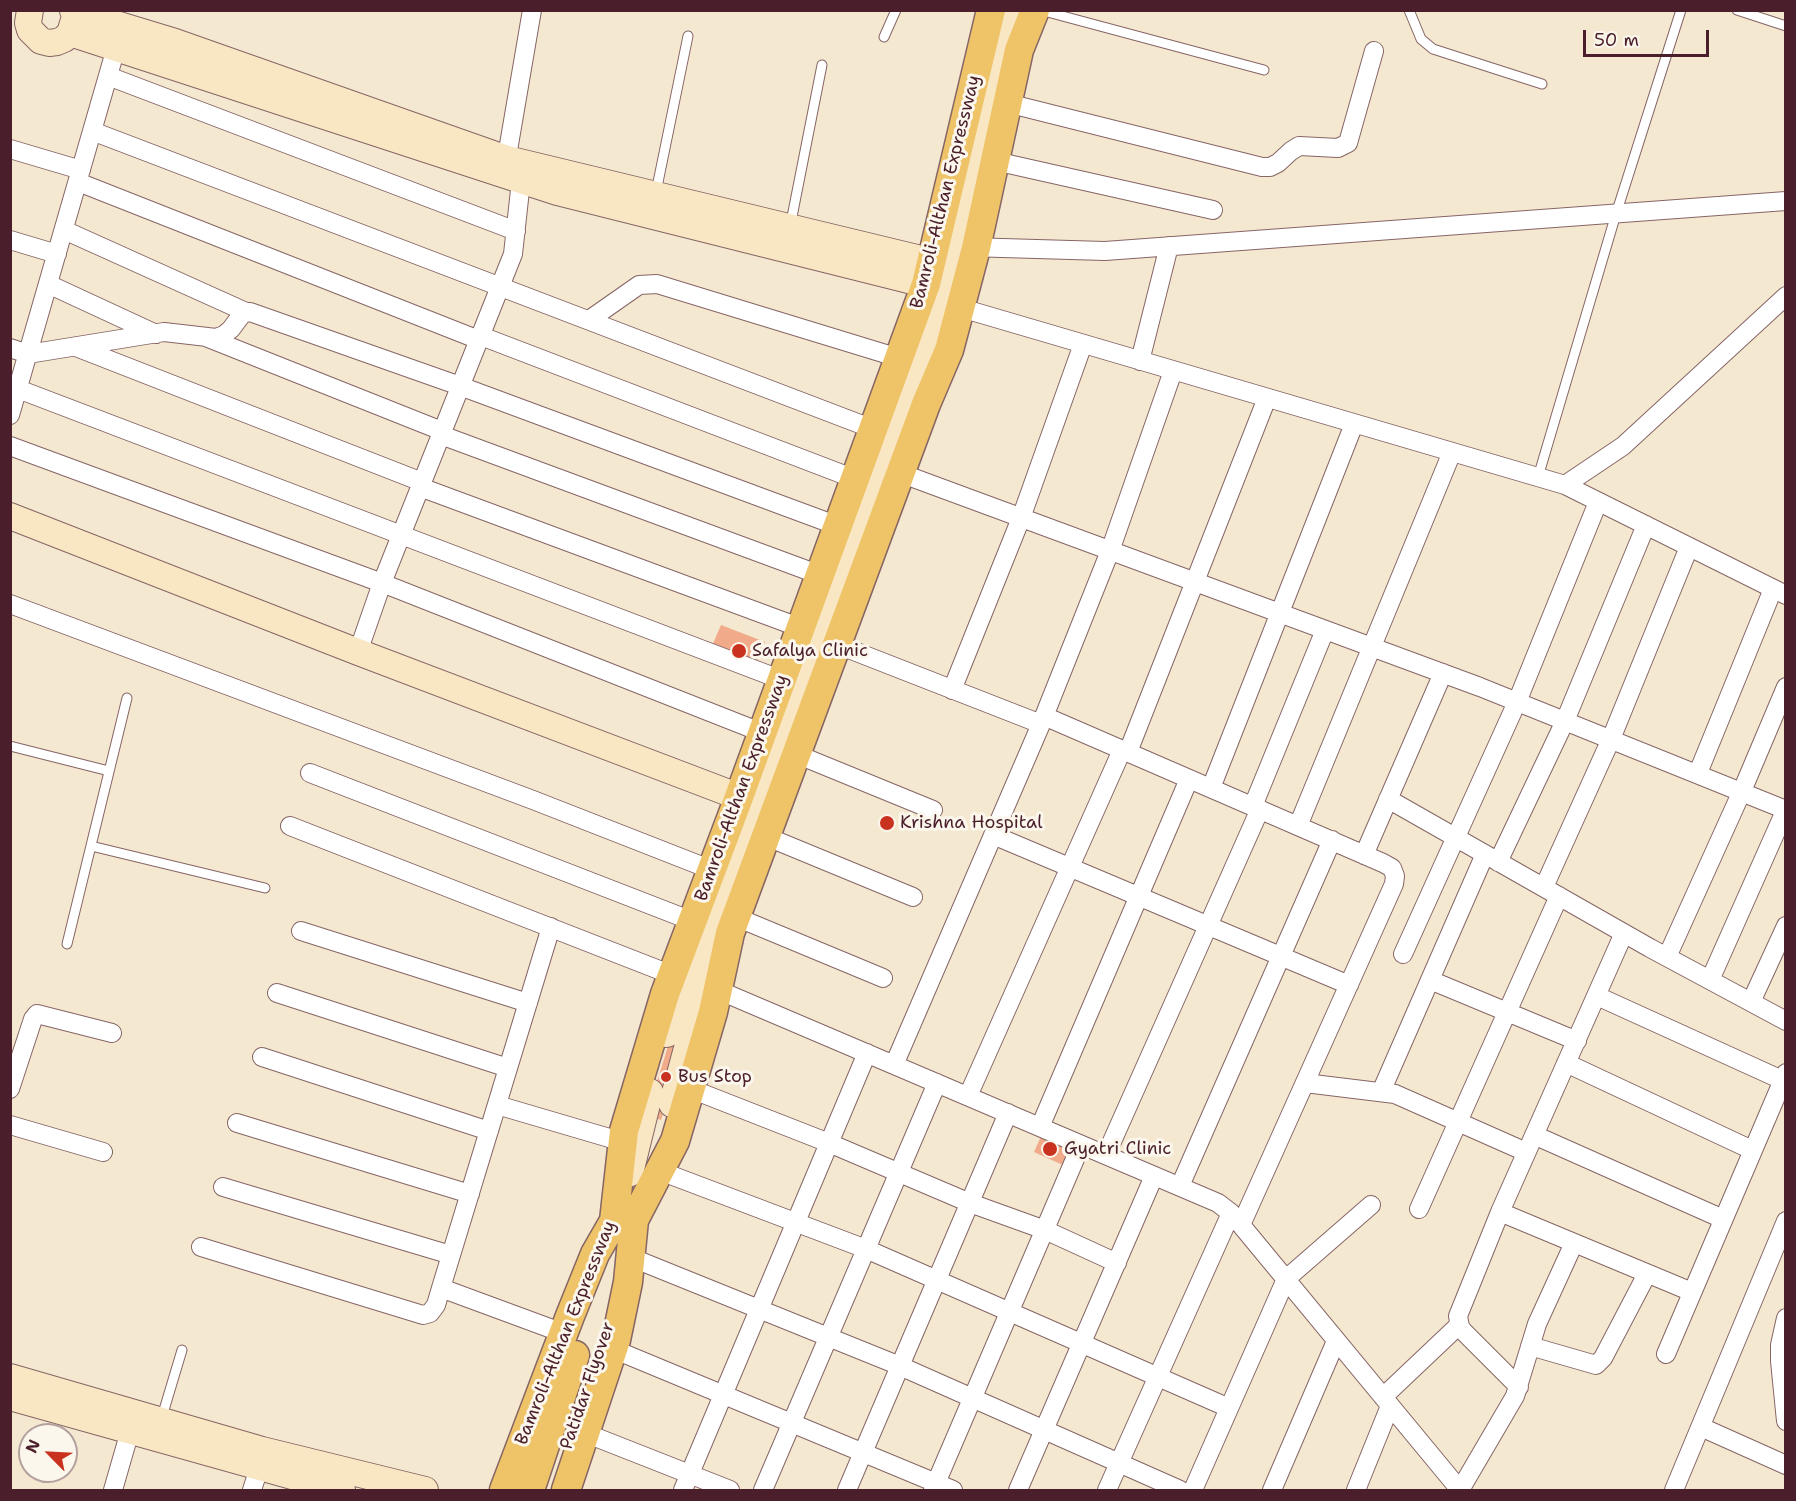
<!DOCTYPE html>
<html>
<head>
<meta charset="utf-8">
<style>
	body { margin:0 }
	#map { position:relative; width:1796px; height:1501px; overflow:hidden; background:#f5e8d1; font-family:"Shantell Sans",sans-serif }
	canvas { display:block }
	.frame { position:absolute; inset:0; border:12px solid #4a1f2b; pointer-events:none }
	.north { position:absolute; left:18px; top:1423px; width:60px; height:60px; box-sizing:border-box; background:#fbf7ec; border:2px solid #b4a19f; border-radius:50%; rotate:294deg; font-size:16px; font-weight:700; line-height:24px; text-align:center; color:#4a1f2b }
	.north::after { content:''; display:block; margin:auto; width:21px; height:27px; background:#c8321e; clip-path:polygon(50% 0,100% 100%,50% 72%,0 100%) }
	.scale { position:absolute; left:1583px; top:30px; width:126px; height:27px; box-sizing:border-box; border:3px solid #4a1f2b; border-top:0; padding-left:8px; font-size:18px; line-height:21px; white-space:nowrap; color:#4a1f2b; -webkit-text-stroke:4px #fbf7ec; paint-order:stroke }
</style>
</head>
<body>
<div id="map">
<canvas width="1796" height="1501"></canvas>
<div class="frame"></div>
<div class="north">N</div>
<div class="scale">50 m</div>
</div>
<script>
const ctx = document.querySelector('canvas').getContext('2d');
ctx.lineJoin = 'round';
function fill(path, color) {
  ctx.fillStyle = color;
  ctx.fill(path, 'evenodd');
}
function shape(rows) {
  const path = new Path2D();
  for (const r of rows) {
    path.moveTo(r[0], r[1]);
    for (let i = 2; i < r.length; i += 2) path.lineTo(r[i], r[i + 1]);
  }
  return path;
}
function trace(path, color, width, dash) {
  ctx.strokeStyle = color;
  ctx.lineWidth = width;
  ctx.lineCap = dash ? 'butt' : 'round';
  ctx.setLineDash(dash || []);
  ctx.stroke(path);
}
function label(font, color, halo, rows, align = 'center') {
  ctx.font = font + ' "Shantell Sans",sans-serif';
  ctx.lineWidth = 6;
  ctx.setLineDash([]);
  ctx.textBaseline = 'middle';
  ctx.strokeStyle = halo;
  ctx.fillStyle = color;
  for (const [text, x, y, turn = 0] of rows) {
    ctx.save();
    ctx.translate(x, y);
    ctx.rotate((+turn || 0) * Math.PI / 180);
    ctx.textAlign = isNaN(turn) ? turn : align;
    if (halo) ctx.strokeText(text, 0, 0);
    ctx.fillText(text, 0, 0);
    ctx.restore();
  }
}
const building = shape([
	[721,625,765,642,755,666,711,648],
	[671,1036,685,1041,661,1120,647,1115],
	[1042,1134,1074,1148,1065,1166,1034,1152]
]);
const lane = shape([
	[1040,10,1264,70],
	[1409,10,1421,39,1433,49,1542,84],
	[1737,10,1786,26],
	[884,37,896,10],
	[656,192,688,36],
	[790,227,822,65],
	[1538,477,1616,214,1681,10],
	[10,746,109,771],
	[91,846,265,888],
	[67,944,127,698],
	[161,1420,182,1350]
]);
const street = shape([
	[108,76,516,231],
	[1007,103,1262,167,1270,167,1278,163,1291,151,1299,146,1338,148,1348,143,1374,51],
	[92,131,873,429],
	[10,149,81,170],
	[995,161,1213,210],
	[505,168,532,10],
	[78,182,479,340],
	[64,230,246,312],
	[10,240,57,254],
	[968,247,1105,251,1786,201],
	[48,284,156,334],
	[951,305,1565,485,1786,595],
	[589,320,639,285,657,284,899,358],
	[481,336,855,479],
	[208,338,442,431],
	[76,347,422,482],
	[10,348,28,354,164,332,216,338,224,335,231,329,243,313,250,312,460,386,838,526],
	[1140,361,1169,246],
	[18,389,782,680],
	[10,415,116,48],
	[441,435,820,575],
	[10,446,382,583,763,733],
	[900,473,1480,687,1786,810],
	[1565,485,1623,446,1786,296],
	[420,487,801,628],
	[10,604,533,800,712,870],
	[836,644,1041,724],
	[358,652,382,583,513,254,521,181],
	[952,690,1021,518,1083,344],
	[1044,716,1383,863,1392,868,1395,876,1394,884,1241,1225],
	[1128,752,1267,398],
	[796,754,933,810],
	[310,773,692,921],
	[1698,773,1773,589],
	[1211,788,1354,424],
	[1388,799,1650,948,1786,1021],
	[1253,806,1325,630],
	[290,826,672,975],
	[1298,826,1452,452],
	[993,835,1349,985],
	[765,836,913,897],
	[1364,855,1443,673],
	[1498,862,1565,721,1646,525],
	[1544,887,1611,739,1689,547],
	[736,917,883,978],
	[301,931,528,1003],
	[1403,954,1517,702,1598,502],
	[1667,957,1742,791,1786,687],
	[1430,980,1577,1041],
	[1710,980,1786,809],
	[718,990,1218,1203,1231,1213,1241,1225,1460,1490],
	[277,993,508,1068],
	[1597,996,1782,1080],
	[1751,1002,1786,926],
	[262,1057,489,1131],
	[1566,1063,1752,1150],
	[894,1065,1041,724,1110,551,1173,371],
	[1305,1083,1395,1094,1526,1152],
	[10,1089,33,1019,37,1014,112,1033],
	[691,1089,829,1143,970,1203,1045,1230,1117,1263],
	[1381,1092,1485,854],
	[968,1096,1122,750],
	[497,1105,623,1142],
	[237,1123,470,1194],
	[10,1125,103,1152],
	[1040,1127,1189,779],
	[1534,1135,1723,1219],
	[1106,1155,1260,809],
	[660,1171,866,1249,1229,1408],
	[1180,1186,1332,840],
	[223,1187,451,1255],
	[1419,1209,1559,896],
	[1500,1212,1692,1292],
	[201,1247,423,1315,430,1313,436,1305,441,1288,551,927],
	[630,1257,900,1366,1180,1490],
	[441,1288,563,1333],
	[1786,1318,1780,1345,1780,1361,1786,1421],
	[1530,1346,1596,1365,1603,1358,1647,1274],
	[613,1349,953,1490],
	[1666,1354,1786,1073],
	[1519,1387,1463,1331,1460,1327,1458,1316,1500,1212,1624,933],
	[1383,1397,1459,1325],
	[1701,1427,1786,1465],
	[585,1433,730,1490],
	[113,1490,130,1431],
	[252,1490,259,1468],
	[683,1490,867,1053],
	[763,1490,937,1083],
	[847,1490,1008,1113],
	[933,1490,1081,1145],
	[1018,1490,1154,1176],
	[1107,1490,1231,1213],
	[1193,1490,1286,1279,1371,1205],
	[1272,1490,1336,1341],
	[1356,1490,1390,1406],
	[1460,1490,1515,1396,1537,1324,1574,1243],
	[1674,1490,1786,1221]
]);
const secondary = shape([
	[30,10,28,23,30,30,41,41,49,43,57,42,64,39,70,33,74,20],
	[73,11,175,42,507,159,950,266],
	[70,33,557,192,944,289],
	[10,516,358,652,758,804],
	[667,1034,675,1006,711,926,932,344,954,266,1008,10],
	[672,1104,696,1015,705,962],
	[630,1173,650,1092],
	[10,1377,262,1450,425,1490],
	[10,1397,342,1490]
]);
const primary = shape([
	[504,1490,570,1316,595,1254,614,1221,624,1131,665,994,735,808,926,284,991,10],
	[530,1490,575,1355],
	[566,1490,616,1340,628,1282,634,1220,675,1141,713,1012,730,933,926,404,949,350,976,248,1019,50,1035,10]
]);
const markers = [
	[739,651,8,"#c8321e"],
	[887,823,8,"#c8321e"],
	[666,1077,6,"#c8321e"],
	[1050,1149,8,"#c8321e"]
];
const streetNames = [
	["Bamroli-Althan Expressway",946,192,-76],
	["Bamroli-Althan Expressway",742,788,-70],
	["Bamroli-Althan Expressway",566,1333,-68],
	["Patidar Flyover",588,1386,-71]
];
const poiNames = [
	["Safalya Clinic",752,651],
	["Krishna Hospital",900,823],
	["Bus Stop",678,1077],
	["Gyatri Clinic",1064,1149]
];
fill(building, '#f1ab8a');
trace(lane, '#866565', 11);
trace(street, '#866565', 20);
trace(secondary, '#866565', 28);
trace(primary, '#866565', 31);
trace(lane, '#fff', 9);
trace(street, '#fff', 18);
trace(secondary, '#f9e7c3', 26);
trace(primary, '#efc469', 28);
for (const [x, y, r, color] of markers) {
  const dot = new Path2D();
  dot.arc(x, y, r, 0, 2 * Math.PI);
  ctx.fillStyle = color;
  ctx.fill(dot);
  trace(dot, '#fbf7ec', 2);
}
label('18px', '#4a1f2b', '#fbf7ec', streetNames);
label('18px', '#4a1f2b', '#fbf7ec', poiNames, 'left');
</script>
</body>
</html>
